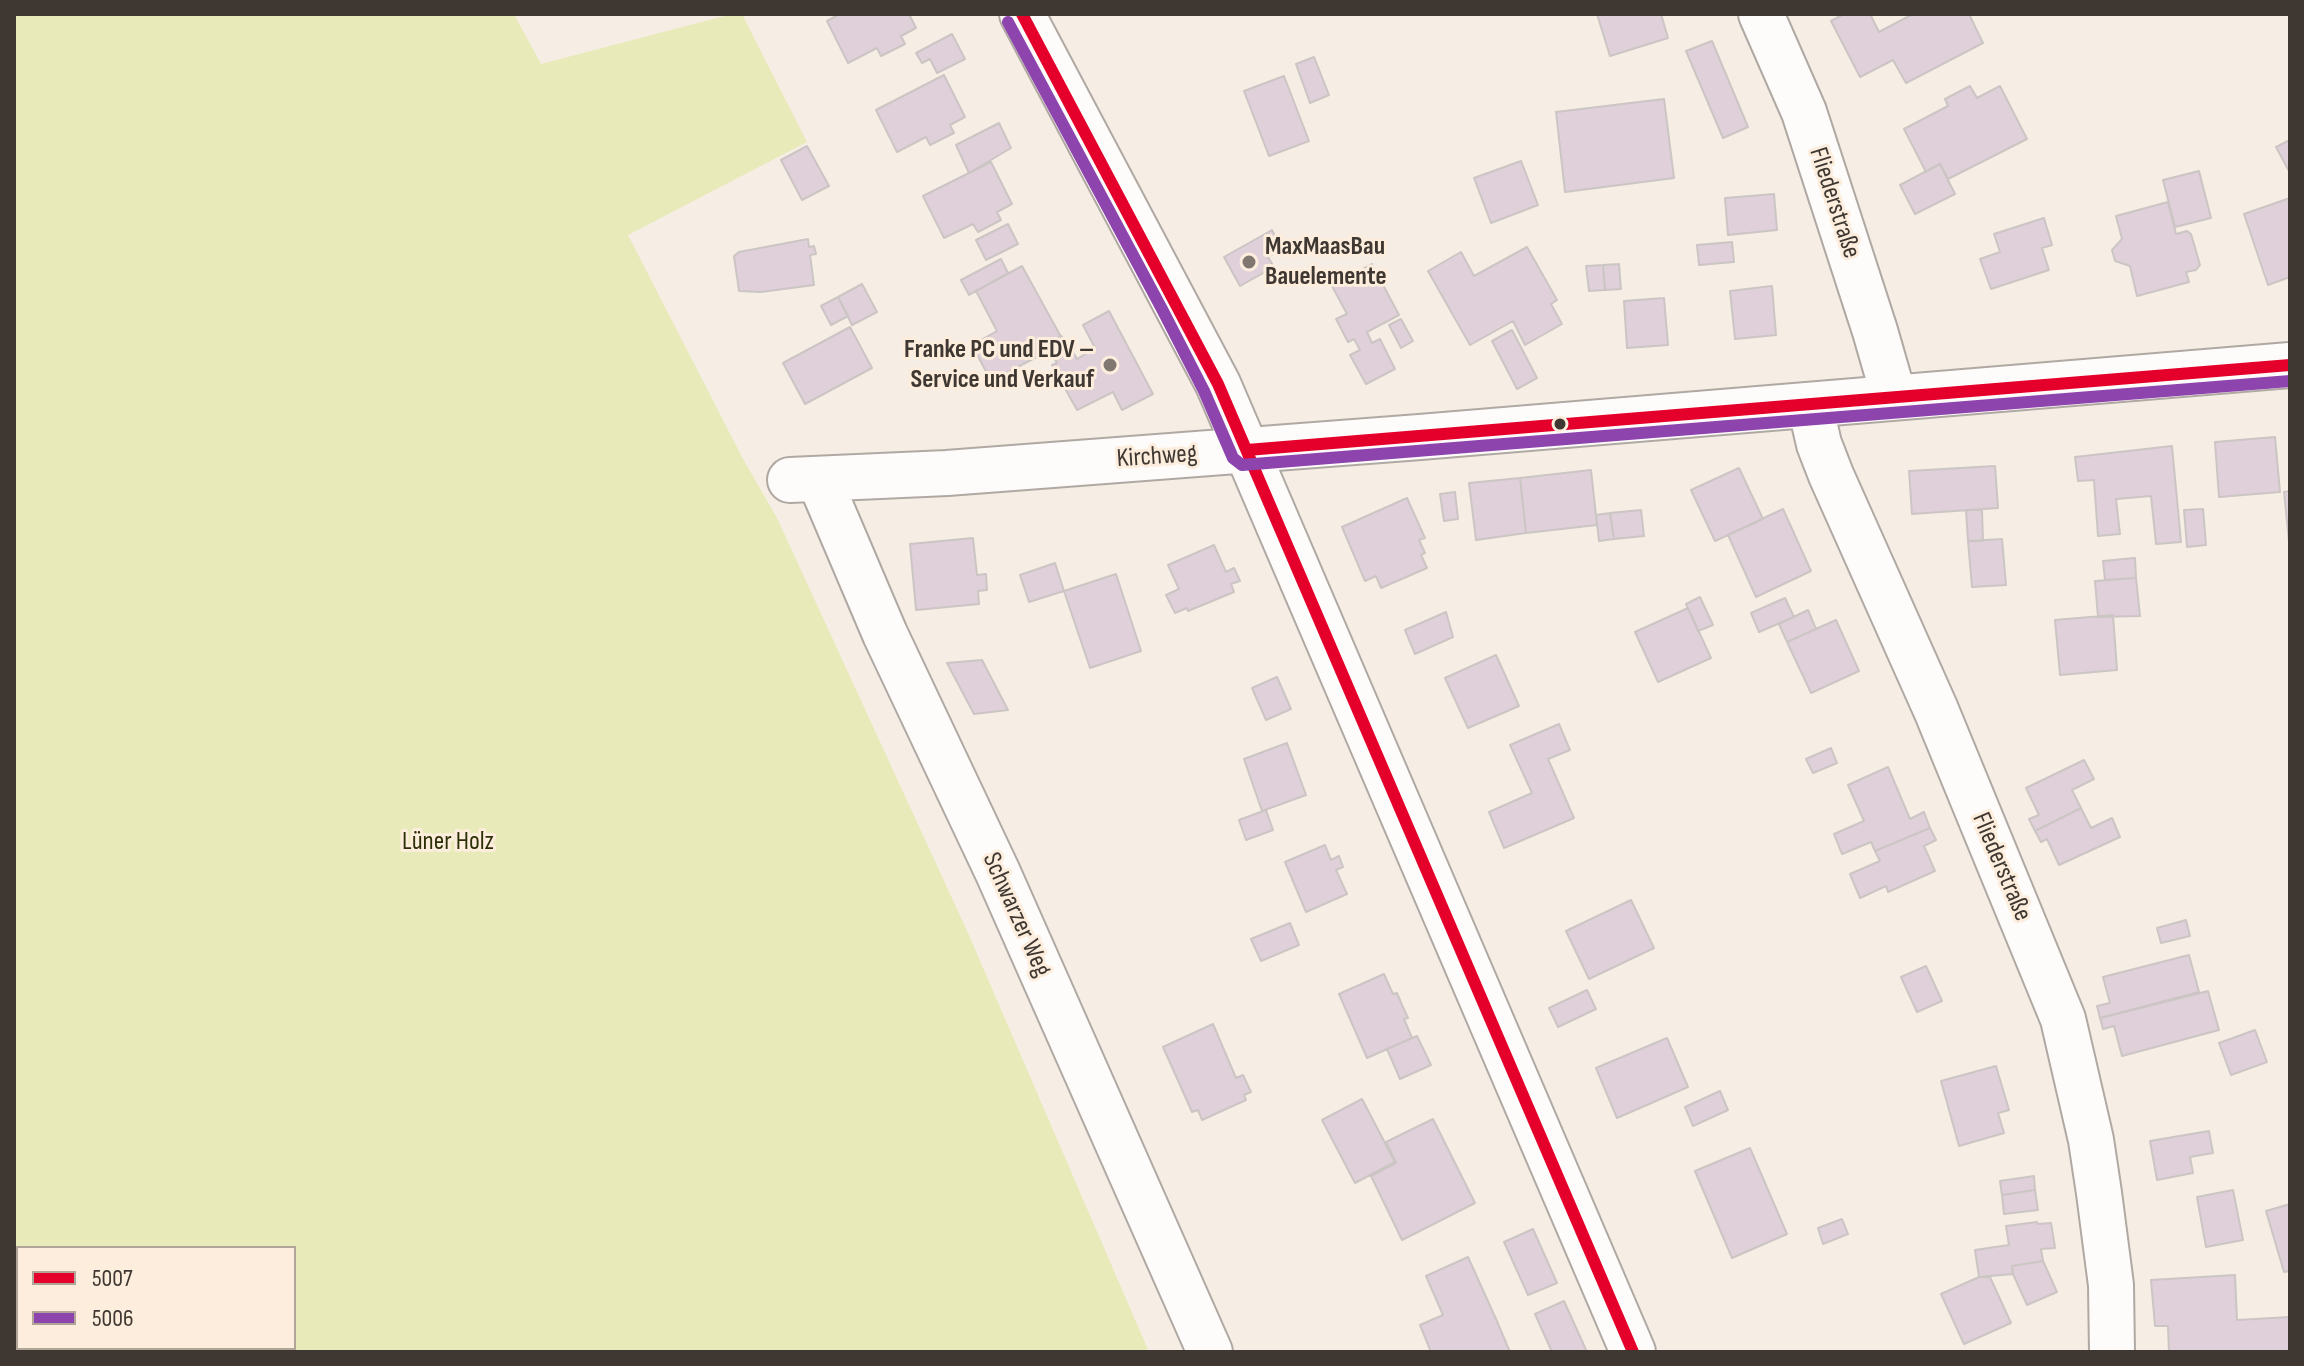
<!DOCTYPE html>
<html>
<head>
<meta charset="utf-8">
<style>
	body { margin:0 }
	#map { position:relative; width:2304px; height:1366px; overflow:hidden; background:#f6ede4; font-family:"Sofia Sans Condensed",sans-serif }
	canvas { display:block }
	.frame { position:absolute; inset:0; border:16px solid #3f3832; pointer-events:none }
	.legend { position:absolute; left:16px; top:1246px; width:280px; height:104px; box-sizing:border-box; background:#fdeddd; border:2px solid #b1a599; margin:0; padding:10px 14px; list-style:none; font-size:24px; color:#3f3832 }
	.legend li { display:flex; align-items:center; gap:16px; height:40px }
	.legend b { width:40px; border:2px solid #b1a599 }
</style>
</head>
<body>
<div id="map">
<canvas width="2304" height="1366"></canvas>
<div class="frame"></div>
<ul class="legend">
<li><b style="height:10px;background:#e4002b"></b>5007</li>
<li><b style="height:10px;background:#8e44ad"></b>5006</li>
</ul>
</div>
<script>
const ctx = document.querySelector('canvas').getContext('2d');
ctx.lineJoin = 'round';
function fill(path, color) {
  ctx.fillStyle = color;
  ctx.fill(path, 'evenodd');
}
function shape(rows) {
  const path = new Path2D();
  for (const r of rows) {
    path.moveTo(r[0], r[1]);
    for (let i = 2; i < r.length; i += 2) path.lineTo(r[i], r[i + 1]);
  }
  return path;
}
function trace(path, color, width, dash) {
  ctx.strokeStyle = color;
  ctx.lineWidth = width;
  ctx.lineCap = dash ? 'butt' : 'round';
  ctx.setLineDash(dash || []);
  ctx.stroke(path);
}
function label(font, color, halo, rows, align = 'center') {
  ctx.font = font + ' "Sofia Sans Condensed",sans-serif';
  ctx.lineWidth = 6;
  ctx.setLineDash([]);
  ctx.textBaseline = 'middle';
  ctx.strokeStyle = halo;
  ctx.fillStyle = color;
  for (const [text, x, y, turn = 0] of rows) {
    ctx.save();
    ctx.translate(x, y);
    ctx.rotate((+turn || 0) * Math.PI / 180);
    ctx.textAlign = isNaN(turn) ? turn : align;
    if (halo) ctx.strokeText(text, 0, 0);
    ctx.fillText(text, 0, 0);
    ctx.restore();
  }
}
const green = shape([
	[14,14,514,14,541,64,732,14,742,14,807,142,628,235,742,457,777,518,968,933,1149,1352,14,1352],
	[18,1248,294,1248,294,1348,18,1348]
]);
const building = shape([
	[840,14,909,14,916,28,901,36,905,44,881,56,877,48,848,63,827,21,840,14],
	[1597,14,1661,14,1668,38,1610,56,1597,14],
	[1844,14,1870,14,1879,32,1913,14,1969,14,1983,43,1906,83,1893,60,1860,77,1831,21,1844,14],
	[952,34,965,59,937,73,930,59,922,63,916,53,952,34],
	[1712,41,1748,127,1723,138,1686,51,1712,41],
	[1314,57,1329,95,1310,103,1296,64,1314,57],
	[944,75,965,117,950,125,954,133,930,145,926,137,897,152,876,110,944,75],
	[1284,76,1309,141,1269,156,1244,91,1284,76],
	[1970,86,1977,98,2000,86,2027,139,1948,179,1940,164,1926,172,1904,129,1948,106,1945,99,1970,86],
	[1664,99,1674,178,1565,192,1556,112,1664,99],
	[999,123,1011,148,969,173,956,145,999,123],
	[2290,140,2290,173,2276,147,2290,140],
	[807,146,829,186,802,200,781,160,807,146],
	[1521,161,1538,205,1491,223,1474,178,1521,161],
	[991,162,1012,204,997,212,1001,220,978,232,973,224,944,238,923,196,991,162],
	[1940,164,1955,194,1915,214,1900,185,1940,164],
	[2199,171,2211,218,2175,227,2163,180,2199,171],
	[1774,194,1777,230,1728,235,1725,198,1774,194],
	[2290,198,2290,277,2268,285,2244,214,2290,198],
	[2168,202,2176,234,2187,231,2191,234,2200,265,2196,270,2186,272,2189,282,2137,296,2130,266,2115,261,2112,250,2122,239,2116,216,2168,202],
	[2044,218,2052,245,2042,248,2049,270,1991,289,1980,259,2000,252,1994,234,2044,218],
	[1008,224,1018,244,986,260,976,240,1008,224],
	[1272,230,1282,249,1268,257,1274,267,1240,286,1224,257,1272,230],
	[808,239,809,247,814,246,816,254,810,255,814,285,761,292,739,291,734,256,739,252,808,239],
	[1732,242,1734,262,1699,265,1697,245,1732,242],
	[1527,247,1557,300,1551,304,1562,324,1525,345,1513,321,1470,345,1428,271,1461,252,1474,276,1527,247],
	[1001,259,1008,273,969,295,961,280,1001,259],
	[1372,264,1399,315,1367,332,1372,343,1380,339,1395,369,1366,384,1350,355,1360,350,1354,339,1348,342,1336,319,1347,314,1332,286,1372,264],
	[1619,264,1621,289,1605,290,1603,265,1619,264],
	[1603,265,1605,290,1589,291,1586,266,1603,265],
	[1022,266,1060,335,1050,350,991,381,972,345,997,331,976,291,1022,266],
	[862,284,877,312,852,325,838,297,862,284],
	[1772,286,1776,335,1735,339,1730,291,1772,286],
	[838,297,848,316,831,325,821,306,838,297],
	[1664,298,1668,345,1627,348,1624,301,1664,298],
	[1109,311,1153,394,1122,410,1113,392,1077,410,1052,365,1057,363,1050,350,1060,335,1068,343,1077,359,1095,348,1083,325,1109,311],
	[1401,319,1413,341,1401,348,1389,325,1401,319],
	[850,327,872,368,805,404,783,363,850,327],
	[1512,330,1537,378,1517,389,1492,341,1512,330],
	[2275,437,2280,492,2219,497,2215,442,2275,437],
	[2172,446,2181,542,2156,544,2151,496,2116,499,2120,534,2098,536,2094,480,2078,481,2075,457,2172,446],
	[1995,466,1998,508,1912,514,1909,471,1995,466],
	[1739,468,1763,519,1715,541,1691,490,1739,468],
	[1591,470,1597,525,1526,533,1520,478,1591,470],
	[1520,478,1526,533,1476,540,1469,483,1520,478],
	[2290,491,2290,541,2289,541,2284,492,2290,491],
	[1455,492,1458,519,1444,521,1440,494,1455,492],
	[1407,498,1425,538,1419,540,1425,553,1421,555,1427,568,1381,588,1376,576,1365,581,1342,527,1407,498],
	[1783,509,1811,571,1756,597,1728,535,1783,509],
	[2203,509,2206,545,2187,547,2184,510,2203,509],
	[1641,510,1644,536,1614,539,1610,513,1641,510],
	[1966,510,1982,510,1983,541,1968,541,1966,510],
	[1610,513,1614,539,1599,541,1596,515,1610,513],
	[973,538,977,575,986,574,987,590,978,591,979,604,916,610,910,544,973,538],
	[2002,539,2006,585,1972,587,1968,541,2002,539],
	[1214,545,1226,572,1234,568,1240,581,1231,584,1234,592,1188,611,1187,608,1175,613,1166,595,1179,589,1168,565,1214,545],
	[2135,558,2136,578,2105,580,2103,561,2135,558],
	[1055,563,1064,591,1029,602,1020,575,1055,563],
	[1116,574,1141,651,1090,668,1064,591,1116,574],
	[2136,578,2140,616,2098,617,2095,581,2136,578],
	[1700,597,1713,625,1698,631,1686,604,1700,597],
	[1785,598,1794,617,1759,632,1751,613,1785,598],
	[1688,608,1711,658,1658,682,1635,632,1688,608],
	[1808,610,1816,629,1787,642,1779,624,1808,610],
	[1446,612,1453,637,1415,654,1405,630,1446,612],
	[2113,615,2117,670,2060,675,2055,620,2113,615],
	[1836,620,1859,671,1811,693,1787,642,1836,620],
	[1496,655,1519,706,1468,728,1445,678,1496,655],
	[982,660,1008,710,974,714,947,663,982,660],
	[1277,677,1291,709,1266,720,1252,688,1277,677],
	[1559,724,1570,750,1548,759,1574,818,1504,848,1489,812,1532,793,1510,745,1559,724],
	[1287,743,1306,795,1262,811,1244,759,1287,743],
	[1831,748,1837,763,1813,773,1806,759,1831,748],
	[2084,760,2094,779,2072,790,2081,808,2035,831,2029,819,2039,815,2026,788,2084,760],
	[1888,767,1910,819,1924,812,1930,828,1875,851,1871,842,1842,854,1834,834,1864,821,1848,785,1888,767],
	[2081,808,2091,828,2112,818,2120,837,2059,865,2047,839,2041,842,2035,831,2081,808],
	[1266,810,1273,830,1246,840,1239,820,1266,810],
	[1930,828,1936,840,1924,846,1935,871,1888,892,1886,886,1860,898,1850,874,1880,861,1875,851,1930,828],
	[1325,845,1331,860,1339,856,1343,867,1336,870,1347,894,1306,912,1285,862,1325,845],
	[1631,900,1654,948,1589,979,1566,931,1631,900],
	[2186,920,2190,936,2161,943,2157,928,2186,920],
	[1290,923,1299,945,1261,961,1251,939,1290,923],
	[2189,955,2199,992,2100,1018,2097,1006,2110,1003,2103,977,2189,955],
	[1926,966,1942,1001,1917,1012,1901,977,1926,966],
	[1384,974,1393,994,1397,993,1402,1005,1408,1018,1404,1019,1412,1038,1367,1058,1339,994,1384,974],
	[1587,990,1596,1009,1558,1027,1549,1008,1587,990],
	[2208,991,2219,1030,2122,1056,2114,1026,2103,1029,2100,1018,2208,991],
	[1213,1024,1236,1078,1243,1075,1251,1092,1244,1095,1246,1100,1202,1120,1198,1110,1192,1112,1163,1047,1213,1024],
	[2255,1030,2267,1062,2231,1075,2219,1043,2255,1030],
	[1417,1036,1431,1065,1400,1079,1387,1049,1417,1036],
	[1667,1038,1688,1087,1617,1118,1596,1068,1667,1038],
	[1996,1066,2009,1110,1998,1113,2004,1133,1959,1146,1941,1081,1996,1066],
	[1720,1091,1728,1110,1693,1126,1685,1107,1720,1091],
	[1362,1099,1395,1162,1355,1183,1322,1120,1362,1099],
	[1433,1119,1475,1203,1402,1240,1371,1176,1396,1163,1386,1142,1433,1119],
	[2209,1131,2213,1153,2190,1157,2193,1173,2157,1180,2150,1141,2209,1131],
	[1750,1148,1787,1234,1732,1258,1695,1171,1750,1148],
	[2034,1176,2035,1190,2002,1195,2000,1181,2034,1176],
	[2035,1190,2038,1210,2004,1214,2002,1195,2035,1190],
	[2233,1190,2243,1240,2206,1247,2197,1197,2233,1190],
	[2290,1204,2290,1271,2284,1272,2266,1211,2290,1204],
	[1842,1219,1848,1234,1823,1244,1818,1228,1842,1219],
	[2037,1222,2038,1224,2051,1223,2053,1235,2055,1248,2041,1249,2043,1261,2012,1266,2013,1274,1979,1277,1975,1250,2009,1245,2006,1226,2037,1222],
	[1533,1229,1557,1283,1528,1295,1504,1242,1533,1229],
	[1468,1257,1496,1319,1510,1352,1431,1352,1420,1325,1443,1315,1426,1276,1468,1257],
	[2043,1261,2057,1292,2027,1305,2013,1274,2012,1266,2043,1261],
	[2235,1275,2237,1320,2290,1317,2290,1352,2169,1352,2168,1326,2155,1326,2151,1280,2235,1275],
	[1979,1277,1990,1277,2011,1323,1964,1344,1941,1294,1979,1277],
	[1564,1301,1587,1352,1552,1352,1535,1314,1564,1301]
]);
const minor = shape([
	[1022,14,1218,384,1633,1352],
	[1761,14,1804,112,1875,331,1894,397],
	[1810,405,1819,444,1831,475,1936,710,2063,1019,2091,1140,2099,1193,2111,1285,2112,1352],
	[819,479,885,634,998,873,1210,1352],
	[790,480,947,473,1420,437,2290,365]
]);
const bus1 = shape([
	[1022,14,1218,384,1633,1352],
	[1247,450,2290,365]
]);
const bus2 = shape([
	[1008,22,1163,311,1204,391,1233,458,1242,465,2290,381]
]);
const markers = [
	[1249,262,8,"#7f7770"],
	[1110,365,8,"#7f7770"],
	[1560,424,7,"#3f3832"]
];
const streetNames = [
	["Fliederstraße",1834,203,72],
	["Kirchweg",1157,457,-4],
	["Fliederstraße",2001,867,67],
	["Schwarzer Weg",1016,915,66]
];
const poiNames = [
	["MaxMaasBau",1265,247],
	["Bauelemente",1265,277],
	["Franke PC und EDV –",1094,350,"right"],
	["Service und Verkauf",1094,380,"right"]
];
const parkNames = [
	["Lüner Holz",448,842]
];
fill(green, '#e8eab9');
fill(building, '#e0d0da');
trace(building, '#cbc5c4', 2);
trace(minor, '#b0a9a3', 48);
trace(minor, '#fefcfb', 44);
trace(bus1, '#e4002b', 12);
trace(bus2, '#8e44ad', 12);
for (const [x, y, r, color] of markers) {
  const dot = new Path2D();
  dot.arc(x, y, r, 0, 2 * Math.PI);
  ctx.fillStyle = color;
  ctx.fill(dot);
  trace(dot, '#fdeddd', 3);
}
label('26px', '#3f3832', '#fdeddd', streetNames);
label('bold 26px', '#3f3832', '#fdeddd', poiNames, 'left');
label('26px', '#2d3007', '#fdeddd', parkNames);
</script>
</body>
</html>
